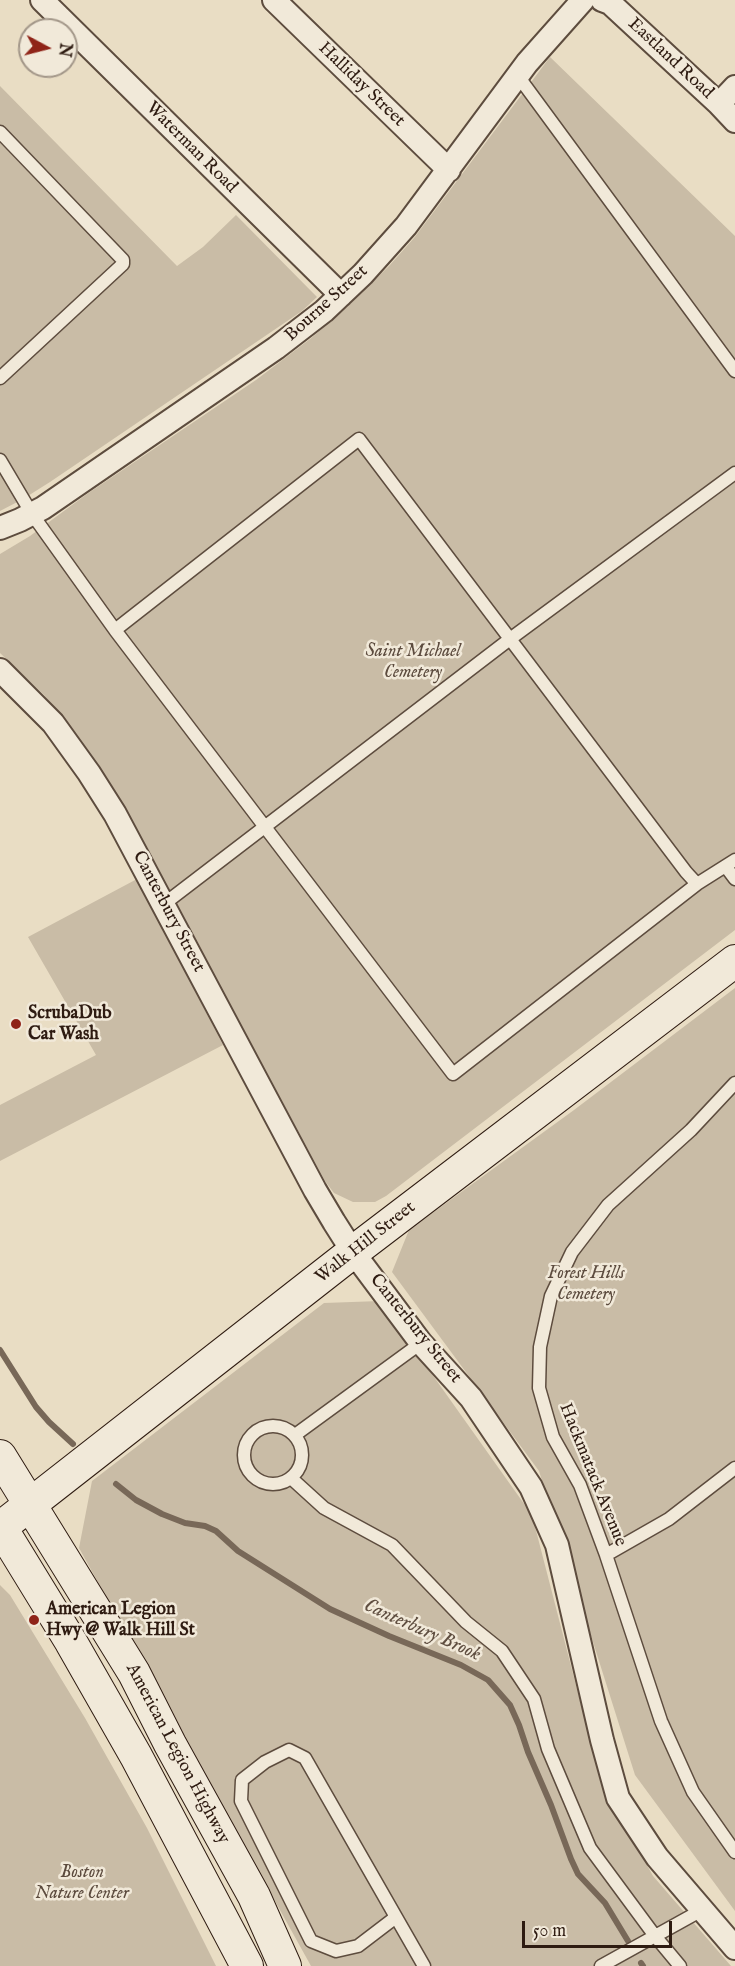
<!DOCTYPE html>
<html>
<head>
<meta charset="utf-8">
<style>
	body { margin:0 }
	#map { position:relative; width:735px; height:1966px; overflow:hidden; background:#e9ddc4; font-family:"IM FELL English",serif }
	canvas { display:block }
	.north { position:absolute; left:18px; top:18px; width:60px; height:60px; box-sizing:border-box; background:#f1e9d9; border:2px solid #a39789; border-radius:50%; rotate:97deg; font-size:16px; font-weight:700; line-height:24px; text-align:center; color:#2e1b11 }
	.north::after { content:''; display:block; margin:auto; width:21px; height:27px; background:#8f2418; clip-path:polygon(50% 0,100% 100%,50% 72%,0 100%) }
	.scale { position:absolute; left:522px; top:1921px; width:150px; height:27px; box-sizing:border-box; border:3px solid #2e1b11; border-top:0; padding-left:8px; font-size:18px; line-height:21px; white-space:nowrap; color:#2e1b11; -webkit-text-stroke:4px #f1e9d9; paint-order:stroke }
</style>
</head>
<body>
<div id="map">
<canvas width="735" height="1966"></canvas>
<div class="north">N</div>
<div class="scale">50 m</div>
</div>
<script>
const ctx = document.querySelector('canvas').getContext('2d');
ctx.lineJoin = 'round';
function fill(path, color) {
  ctx.fillStyle = color;
  ctx.fill(path, 'evenodd');
}
function shape(rows) {
  const path = new Path2D();
  for (const r of rows) {
    if (r.length === 3) {
      path.moveTo(r[0] + r[2], r[1]);
      path.arc(r[0], r[1], r[2], 0, 2 * Math.PI);
      continue;
    }
    path.moveTo(r[0], r[1]);
    for (let i = 2; i < r.length; i += 2) path.lineTo(r[i], r[i + 1]);
  }
  return path;
}
function trace(path, color, width, dash) {
  ctx.strokeStyle = color;
  ctx.lineWidth = width;
  ctx.lineCap = dash ? 'butt' : 'round';
  ctx.setLineDash(dash || []);
  ctx.stroke(path);
}
function label(font, color, halo, rows, align = 'center') {
  ctx.font = font + ' "IM FELL English",serif';
  ctx.lineWidth = 5;
  ctx.setLineDash([]);
  ctx.textBaseline = 'middle';
  ctx.strokeStyle = halo;
  ctx.fillStyle = color;
  for (const [text, x, y, turn = 0] of rows) {
    ctx.save();
    ctx.translate(x, y);
    ctx.rotate((+turn || 0) * Math.PI / 180);
    ctx.textAlign = isNaN(turn) ? turn : align;
    if (halo) ctx.strokeText(text, 0, 0);
    ctx.fillText(text, 0, 0);
    ctx.restore();
  }
}
const green = shape([
	[550,57,735,236,735,930,386,1196,375,1202,353,1202,334,1193,325,1181,113,787,74,732,44,695,0,653,0,554,30,536,87,494,256,380,310,339,346,308,389,266,414,238],
	[0,86,177,266,203,247,236,215,317,297,302,311,50,482,23,499,0,511],
	[137,879,223,1045,0,1161,0,1105,96,1055,28,937],
	[735,988,735,1911,635,1775,539,1471,392,1272,409,1230,574,1110],
	[380,1301,532,1515,601,1782,653,1876,731,1966,311,1966,79,1548,92,1481,324,1303],
	[0,1585,10,1595,85,1718,147,1828,216,1966,0,1966]
]);
const stream = shape([
	[0,1350,36,1407,49,1422,73,1444],
	[116,1484,136,1500,162,1514,185,1523,205,1526,216,1531,238,1551,330,1609,389,1636,461,1665,488,1680,510,1705,519,1725,528,1752,551,1805,571,1859,578,1874,605,1903,628,1941],
	[641,1963,643,1966]
]);
const lane = shape([
	[518,76,735,371],
	[0,132,123,260,123,264,0,378],
	[0,460,32,514,115,630,453,1074,697,884,735,860],
	[115,630,359,439,686,872,697,884],
	[726,867,735,879],
	[164,904,510,639,735,473],
	[735,1083,691,1130,608,1205,572,1252,551,1296,540,1347,539,1388,553,1437,580,1485,606,1555,661,1721,693,1792,735,1852],
	[273,1455,29],
	[295,1435,421,1343],
	[291,1478,324,1508,392,1545,466,1622,502,1651,534,1699,548,1749,590,1848,655,1936,680,1966],
	[606,1555,669,1519,735,1468],
	[396,1917,358,1946,336,1951,311,1941,241,1801,242,1780,265,1762,289,1750,305,1758,424,1966],
	[601,1966,702,1910]
]);
const street = shape([
	[42,0,341,295],
	[274,0,449,170],
	[602,0,610,3,719,104,735,87],
	[719,104,735,121],
	[0,528,20,520,43,508,276,348,324,311,363,274,406,226,527,63,583,0],
	[0,670,53,723,89,773,115,814,315,1190,334,1222,353,1252,421,1343,471,1398,531,1487,557,1545,602,1740,618,1798,657,1857,735,1948]
]);
const secondary = shape([
	[0,1456,134,1673,170,1744,254,1896,285,1966],
	[0,1526,71,1642,136,1756,247,1966],
	[0,1528,353,1252,735,961]
]);
const markers = [
	[16,1024,6,"#8f2418"],
	[34,1620,6,"#8f2418"]
];
const streetNames = [
	["Eastland Road",670,59,43],
	["Halliday Street",361,85,44],
	["Waterman Road",191,148,45],
	["Bourne Street",327,304,-42],
	["Canterbury Street",168,912,62],
	["Walk Hill Street",366,1243,-38],
	["Canterbury Street",415,1329,51],
	["Hackmatack Avenue",592,1475,68],
	["American Legion Highway",177,1754,62]
];
const parkNames = [
	["Saint Michael",413,652],
	["Cemetery",413,673],
	["Forest Hills",586,1274],
	["Cemetery",586,1295],
	["Boston",82,1873],
	["Nature Center",82,1894]
];
const poiNames = [
	["ScrubaDub",28,1014],
	["Car Wash",28,1035],
	["American Legion",46,1610],
	["Hwy @ Walk Hill St",46,1631]
];
const waterNames = [
	["Canterbury Brook",422,1631,24]
];
fill(green, '#c9bca6');
trace(stream, '#786858', 6);
trace(lane, '#5d4c3e', 15);
trace(street, '#5d4c3e', 26);
trace(secondary, '#2e1b11', 34);
trace(lane, '#f1e9d9', 12);
trace(street, '#f1e9d9', 22);
trace(secondary, '#f1e9d9', 32);
for (const [x, y, r, color] of markers) {
  const dot = new Path2D();
  dot.arc(x, y, r, 0, 2 * Math.PI);
  ctx.fillStyle = color;
  ctx.fill(dot);
  trace(dot, '#f1e9d9', 2);
}
label('18px', '#2e1b11', '#f1e9d9', streetNames);
label('italic 18px', '#5c4b3e', '#f1e9d9', parkNames);
label('bold 18px', '#2e1b11', '#f1e9d9', poiNames, 'left');
label('italic 20px', '#5f4e40', '#f1e9d9', waterNames);
</script>
</body>
</html>
